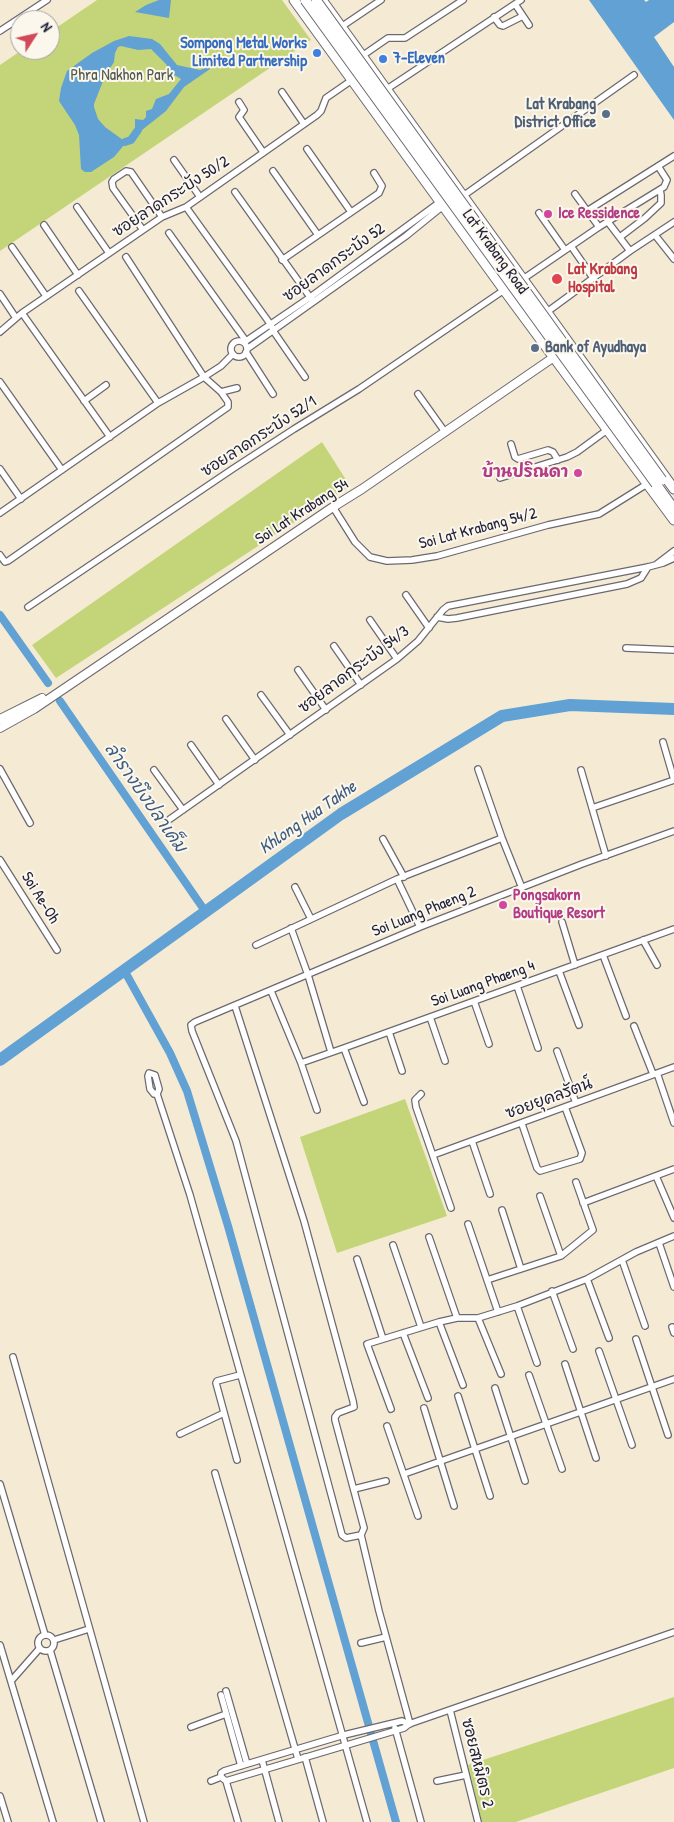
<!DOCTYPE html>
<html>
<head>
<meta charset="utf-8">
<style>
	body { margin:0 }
	#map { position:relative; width:674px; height:1822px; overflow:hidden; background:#f5ebd4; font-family:"Patrick Hand",sans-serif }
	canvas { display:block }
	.north { position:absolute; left:10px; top:10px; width:50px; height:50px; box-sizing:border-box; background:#fbf7ec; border:1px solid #a4a2a5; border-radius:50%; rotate:55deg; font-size:14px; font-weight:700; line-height:20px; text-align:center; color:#22223b }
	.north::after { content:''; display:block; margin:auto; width:18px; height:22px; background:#d1495b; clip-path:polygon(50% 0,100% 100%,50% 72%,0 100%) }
</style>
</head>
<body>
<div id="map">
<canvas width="674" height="1822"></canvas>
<div class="north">N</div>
</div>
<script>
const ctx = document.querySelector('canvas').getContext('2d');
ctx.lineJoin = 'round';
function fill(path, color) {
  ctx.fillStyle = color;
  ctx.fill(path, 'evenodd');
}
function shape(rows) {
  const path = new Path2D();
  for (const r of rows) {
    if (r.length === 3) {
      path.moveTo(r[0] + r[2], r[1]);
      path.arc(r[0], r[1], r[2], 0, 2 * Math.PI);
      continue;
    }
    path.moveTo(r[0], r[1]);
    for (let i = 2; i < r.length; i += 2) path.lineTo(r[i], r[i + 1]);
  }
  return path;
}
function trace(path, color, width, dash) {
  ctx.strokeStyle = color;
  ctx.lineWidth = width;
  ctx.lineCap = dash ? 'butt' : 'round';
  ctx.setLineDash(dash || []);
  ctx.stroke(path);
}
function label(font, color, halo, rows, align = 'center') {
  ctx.font = font + ' "Patrick Hand","Playpen Sans Thai",sans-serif';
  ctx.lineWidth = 4;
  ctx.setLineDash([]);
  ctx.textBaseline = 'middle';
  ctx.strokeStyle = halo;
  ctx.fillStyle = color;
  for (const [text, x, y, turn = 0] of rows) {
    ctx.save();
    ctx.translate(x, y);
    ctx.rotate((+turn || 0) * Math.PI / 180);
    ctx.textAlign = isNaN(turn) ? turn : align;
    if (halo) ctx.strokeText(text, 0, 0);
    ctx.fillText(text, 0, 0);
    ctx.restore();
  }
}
const green = shape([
	[97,0,282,0,311,40,0,251,0,65,22,50,50,50,50,32],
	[322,442,350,486,56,678,32,645],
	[405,1099,447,1216,337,1253,300,1137],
	[674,1697,674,1768,516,1822,482,1822,468,1765]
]);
const water = shape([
	[159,0,171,0,169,18,135,12,146,5],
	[589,0,644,0,646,2,649,0,674,0,674,22,654,37,674,67,674,120],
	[129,36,152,39,160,44,177,65,200,70,209,67,210,69,184,87,166,111,142,130,138,130,135,127,135,119,143,120,146,117,146,111,152,109,156,99,169,94,181,79,171,73,166,64,151,49,138,50,121,46,118,47,115,53,114,62,105,76,94,104,94,107,98,119,105,127,123,140,124,145,114,157,91,172,85,172,81,169,79,135,75,125,59,101,61,88,67,71,92,53,114,41]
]);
const canal = shape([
	[125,142,131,140,138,130],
	[0,615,48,683],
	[60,701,205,911],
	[124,970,170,1053,187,1091,228,1226,396,1822]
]);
const river = shape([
	[0,1060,341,814,502,716,570,705,674,709]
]);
const street = shape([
	[515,4,529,25],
	[494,17,500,25,503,26,523,16],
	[13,23,20,34],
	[341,27,381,0],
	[0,31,47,0],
	[362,56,388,38,405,38,463,0],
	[387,89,521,0],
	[282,92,304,124],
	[239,102,244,110,239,117,263,152],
	[307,149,351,212],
	[174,160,200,197],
	[273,171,318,235],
	[235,192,312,300],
	[575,194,599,227],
	[463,196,634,75],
	[77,207,109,253],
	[186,207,271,325,274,332,305,377],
	[587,211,674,156],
	[539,213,565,250],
	[608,222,630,251],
	[44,225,78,275],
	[143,230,113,188,112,182,114,179,126,171,131,172,162,217],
	[169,233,246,341],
	[655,235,674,259],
	[620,237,645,218,661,203,661,195,660,190],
	[571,246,593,278],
	[12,247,46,296],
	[282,260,379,193,382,186,374,173],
	[523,279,599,227,664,187,667,180,658,166],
	[79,291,158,403],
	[0,294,16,318],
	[547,312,630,251,674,222],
	[22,313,110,437],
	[0,332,22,313,162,217,186,207,317,115,321,111,326,98,352,80],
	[242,341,246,341,309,298,440,202],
	[239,349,8],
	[247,349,406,236,443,206],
	[246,352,273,394],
	[0,382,62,470],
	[221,392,237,388],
	[418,394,445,432],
	[84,401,106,385],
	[511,444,515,457,518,459,548,450,553,452,558,460],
	[0,469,21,499],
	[500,478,567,457,577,452,607,430],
	[333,507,355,542,370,557,387,561,412,560,437,556,548,525,599,514,647,484],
	[0,513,158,403,204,377,221,366,233,354],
	[0,555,5,562,8,561,228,407,228,402,221,392,204,377,126,257],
	[657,564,674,551],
	[406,595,429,628],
	[28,607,234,468,294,429,359,389,504,290],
	[437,617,448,619,457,618,627,584,641,578,648,567],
	[370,620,397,659],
	[334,646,361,685],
	[626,648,674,650],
	[298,670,326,710],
	[261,695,290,735],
	[226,719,255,760],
	[663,742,674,780],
	[191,745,219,785],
	[0,769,30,823],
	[478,769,502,838,522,888],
	[154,770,183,810],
	[581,770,606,856],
	[592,808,674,780],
	[170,819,397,659,418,641,443,610,448,606,648,567,663,563,674,558],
	[383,839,404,877],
	[0,860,57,950],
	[397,879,420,927],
	[295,887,311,919],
	[562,922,575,965],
	[291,928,308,975,331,1052],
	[643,940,657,965],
	[256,945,397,879,502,838],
	[603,955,626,1016],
	[559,971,579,1025],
	[517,986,538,1048],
	[271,991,301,1063,317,1110],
	[474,1001,489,1044],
	[235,1006,304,1221,353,1401,354,1407,338,1413,335,1417,335,1420,364,1528,361,1535,379,1611,410,1724],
	[430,1017,445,1061],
	[634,1026,653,1074],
	[389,1032,402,1071],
	[344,1048,364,1102],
	[557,1051,576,1103],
	[301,1063,344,1048,674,929],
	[657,1073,674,1123],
	[157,1094,154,1094,150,1089,148,1076,149,1073,155,1075,159,1089,157,1094,190,1195,367,1822],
	[421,1094,415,1100,416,1107,451,1208],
	[522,1124,537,1168,540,1171,580,1159,582,1153,565,1107],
	[472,1141,490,1194],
	[433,1155,674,1067],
	[656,1176,674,1218],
	[540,1196,561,1256],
	[583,1203,674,1169],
	[502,1210,521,1269],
	[468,1224,498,1312],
	[429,1237,457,1318],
	[659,1243,674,1287],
	[393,1245,421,1327],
	[357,1259,383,1339],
	[622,1260,645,1326],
	[587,1279,609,1338],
	[487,1280,561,1256,593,1230,576,1182],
	[552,1291,573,1349],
	[517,1306,537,1363],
	[478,1318,501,1374],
	[439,1322,463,1385],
	[672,1327,674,1333],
	[403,1333,428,1398],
	[636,1339,668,1435],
	[599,1351,632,1445],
	[13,1357,144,1822],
	[565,1364,596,1458],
	[529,1375,562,1469],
	[495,1388,525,1481],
	[458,1396,490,1496],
	[424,1408,454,1506],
	[391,1409,367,1344,439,1322,457,1318,478,1318,517,1306,587,1279,636,1252,674,1236],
	[387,1426,418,1516],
	[180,1434,224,1413],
	[237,1460,216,1383,217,1381,240,1375],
	[215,1473,298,1759],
	[404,1474,674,1379],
	[0,1484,45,1635],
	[354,1489,386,1481],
	[361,1535,346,1538,342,1535,236,1141,192,1031,191,1025,195,1022,420,927,582,864,674,831],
	[46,1643,8],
	[54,1640,89,1629],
	[361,1643,386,1637],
	[0,1645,53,1822],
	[50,1650,101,1822],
	[11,1681,40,1648],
	[226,1691,247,1764],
	[221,1695,241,1766],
	[450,1710,478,1822],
	[402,1721,409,1724,404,1728,226,1781,221,1777,221,1773,224,1771,247,1764,344,1735,402,1721],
	[409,1724,674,1632],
	[191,1727,226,1714],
	[395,1728,421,1822],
	[305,1757,323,1822],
	[262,1760,279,1822],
	[211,1781,221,1777],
	[226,1781,238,1822],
	[437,1781,466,1775],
	[0,1796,8,1822]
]);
const secondary = shape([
	[0,719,42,698],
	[0,728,34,709,333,507,362,489,554,357]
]);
const primary = shape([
	[294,0,504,290,674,520],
	[322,0,674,489],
	[656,484,674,509]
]);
const primaryBridge = shape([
	[305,0,656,484],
	[316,0,662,480]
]);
const markers = [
	[317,53,5,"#3f7fe0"],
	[383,59,5,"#3f7fe0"],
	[606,114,5,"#5c6f8a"],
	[548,214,5,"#d1479c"],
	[557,279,6,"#e0444e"],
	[535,348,5,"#5c6f8a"],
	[578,473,5,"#d1479c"],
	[503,905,5,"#d1479c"]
];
const shopNames = [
	["Sompong Metal Works",307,44],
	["Limited Partnership",307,62],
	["7-Eleven",393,59,"left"]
];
const parkNames = [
	["Phra Nakhon Park",122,76]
];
const serviceNames = [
	["Lat Krabang",596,105],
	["District Office",596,123],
	["Bank of Ayudhaya",545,348,"left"]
];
const streetNames = [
	["ซอยลาดกระบัง 50/2",171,197,-33],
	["Lat Krabang Road",495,252,54],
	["ซอยลาดกระบัง 52",334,263,-36],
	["ซอยลาดกระบัง 52/1",259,437,-33],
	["Soi Lat Krabang 54",302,512,-33],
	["Soi Lat Krabang 54/2",478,529,-15],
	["ซอยลาดกระบัง 54/3",354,670,-37],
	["Soi Ae-Oh",40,898,58],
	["Soi Luang Phaeng 2",424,912,-22],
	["Soi Luang Phaeng 4",483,984,-20],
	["ซอยยุคลรัตน์",549,1099,-20],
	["ซอยสหมิตร 2",477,1763,76]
];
const hotelNames = [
	["Ice Ressidence",558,214],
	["บ้านปริณดา",568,473,"right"],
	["Pongsakorn",513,896],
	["Boutique Resort",513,914]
];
const healthNames = [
	["Lat Krabang",568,270],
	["Hospital",568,288]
];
const waterNames = [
	["ลำรางบึงปลาเค็ม",145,798,55],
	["Khlong Hua Takhe",308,818,-35]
];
fill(green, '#c3d578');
fill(water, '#61a1d4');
trace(canal, '#61a1d4', 8);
trace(river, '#61a1d4', 12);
trace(street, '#6c6871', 8);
trace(secondary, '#6c6871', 10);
trace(primary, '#6c6871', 11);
trace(street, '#fff', 5.5);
trace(secondary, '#fff', 8);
trace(primary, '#fff', 9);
trace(primaryBridge, '#6c6871', 11, []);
trace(primaryBridge, '#fff', 9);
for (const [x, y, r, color] of markers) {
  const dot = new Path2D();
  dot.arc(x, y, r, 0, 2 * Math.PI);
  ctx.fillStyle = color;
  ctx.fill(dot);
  trace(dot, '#fbf7ec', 2);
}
label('bold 16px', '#366cbe', '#fbf7ec', shopNames, 'right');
label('16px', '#52584d', '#fbf7ec', parkNames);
label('bold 16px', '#4e5e75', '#fbf7ec', serviceNames, 'right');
label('16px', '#22223b', '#fbf7ec', streetNames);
label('bold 16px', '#b23c85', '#fbf7ec', hotelNames, 'left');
label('bold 16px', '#be3a42', '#fbf7ec', healthNames, 'left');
label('italic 18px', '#3e5b80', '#fbf7ec', waterNames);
</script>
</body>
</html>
